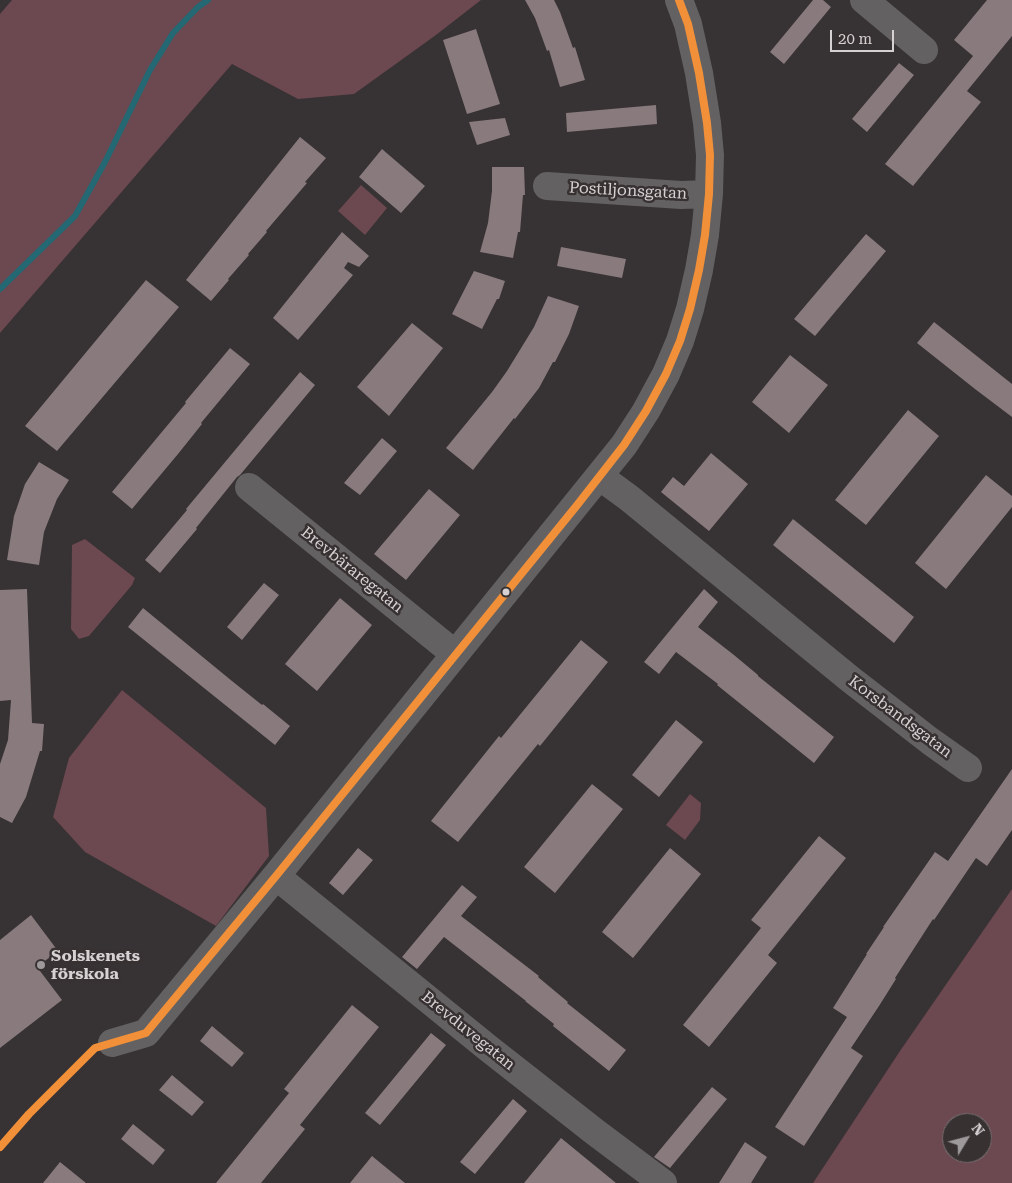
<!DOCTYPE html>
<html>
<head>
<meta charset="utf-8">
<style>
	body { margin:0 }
	#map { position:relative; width:1012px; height:1183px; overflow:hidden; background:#373233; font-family:"Roboto Serif",serif }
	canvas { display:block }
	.north { position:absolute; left:942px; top:1113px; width:50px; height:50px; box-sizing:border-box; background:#383132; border:1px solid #777172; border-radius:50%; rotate:53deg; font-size:14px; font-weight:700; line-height:20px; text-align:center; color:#d6d1d2 }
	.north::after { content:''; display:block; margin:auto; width:18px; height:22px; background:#9e999a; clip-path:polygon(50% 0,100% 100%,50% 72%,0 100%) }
	.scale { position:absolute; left:830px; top:30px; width:64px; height:22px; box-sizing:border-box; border:2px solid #d6d1d2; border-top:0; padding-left:6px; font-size:15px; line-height:18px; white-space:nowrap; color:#d6d1d2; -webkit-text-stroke:4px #383132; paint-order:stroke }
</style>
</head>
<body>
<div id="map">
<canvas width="1012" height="1183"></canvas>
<div class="north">N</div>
<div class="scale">20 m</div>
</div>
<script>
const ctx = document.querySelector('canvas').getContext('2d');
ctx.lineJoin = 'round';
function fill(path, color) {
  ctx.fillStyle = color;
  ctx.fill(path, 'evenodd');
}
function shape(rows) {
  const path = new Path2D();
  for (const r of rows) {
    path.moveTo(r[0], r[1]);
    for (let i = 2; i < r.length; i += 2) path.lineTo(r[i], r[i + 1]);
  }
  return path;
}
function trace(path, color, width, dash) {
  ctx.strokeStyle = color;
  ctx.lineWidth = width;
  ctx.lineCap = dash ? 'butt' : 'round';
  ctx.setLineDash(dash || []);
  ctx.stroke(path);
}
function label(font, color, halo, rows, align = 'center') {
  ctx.font = font + ' "Roboto Serif",serif';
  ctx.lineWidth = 5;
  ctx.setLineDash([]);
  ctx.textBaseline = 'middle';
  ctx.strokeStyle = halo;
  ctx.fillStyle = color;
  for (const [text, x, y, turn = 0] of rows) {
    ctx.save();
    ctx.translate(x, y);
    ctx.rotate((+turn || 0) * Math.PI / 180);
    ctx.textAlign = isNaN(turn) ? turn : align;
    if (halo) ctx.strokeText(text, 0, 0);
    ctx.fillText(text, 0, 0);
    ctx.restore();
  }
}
const green = shape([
	[12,0,481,0,436,35,354,94,298,99,232,64,0,333,0,14],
	[361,185,387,208,365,235,338,211],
	[85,539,135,578,132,585,89,636,79,639,71,629,72,545],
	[122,690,266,808,269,856,216,926,85,852,53,817,69,758],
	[690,794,701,803,700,820,685,840,666,825],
	[1012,889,1012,1183,813,1183,900,1051],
	[952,1123,982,1123,982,1153,952,1153]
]);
const stream = shape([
	[0,289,75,216,105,162,150,70,173,33,198,7,208,0]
]);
const building = shape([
	[525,0,554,0,560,12,573,48,575,47,585,80,560,87,549,50,547,51,535,18],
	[813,0,823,0,831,7,784,64,770,52],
	[987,0,1012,0,1012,36,967,91,981,102,913,186,885,164,973,56,954,40],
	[476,29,500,104,467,114,443,40],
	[899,63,914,75,867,132,852,119],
	[656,105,657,124,567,132,566,113],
	[505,118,510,135,477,145,469,122],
	[300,137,326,158,305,182,307,183,266,231,267,232,248,254,249,255,228,279,229,280,211,301,186,280],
	[382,149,425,186,401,213,359,177],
	[492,167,524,167,525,195,523,195,520,232,518,232,513,258,480,252,488,223,492,191],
	[342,232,369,256,359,267,348,262,344,268,353,275,298,340,273,318],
	[866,234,886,251,815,336,794,319],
	[561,247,626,259,622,278,557,266],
	[474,271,505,281,499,299,497,299,482,329,452,314],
	[146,280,179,307,57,451,25,426],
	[548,296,579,306,569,334,555,362,553,362,539,388,515,419,514,418,473,470,446,448,492,392,507,371,534,327],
	[934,322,1012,384,1012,417,975,389,917,343],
	[412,323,443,348,389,416,357,387],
	[230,348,250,364,201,423,202,424,178,454,132,509,112,492,161,433,186,403,185,402],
	[790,355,828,385,789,433,752,402],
	[300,372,315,385,240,475,237,477,196,528,197,529,160,573,145,560,187,510,186,509],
	[908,410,939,436,866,525,835,500],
	[382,438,397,451,360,495,344,483],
	[711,453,748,484,709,531,661,492,673,477,684,486],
	[39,462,69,480,57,499,44,532,39,565,7,560,14,516,25,484],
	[986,475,1012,496,1012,507,946,589,915,563],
	[429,489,460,515,406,580,374,554],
	[793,519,914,617,894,643,773,545],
	[264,583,279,595,242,640,227,627],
	[27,589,32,723,44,724,42,751,40,751,26,797,12,823,0,817,0,764,8,740,11,700,0,701,0,590],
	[704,589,718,602,698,627,734,655,758,675,758,676,834,737,814,763,717,685,718,684,676,652,659,674,644,662],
	[340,598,372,625,317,691,285,664],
	[143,608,232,681,262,705,263,704,290,726,275,745,128,627],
	[581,640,608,662,540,746,538,744,458,842,431,821,499,736,501,738],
	[676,720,703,742,659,797,632,775],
	[1012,769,1012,830,987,866,976,858,934,920,933,919,895,978,896,979,879,1006,851,1048,863,1056,804,1146,775,1127,847,1017,833,1008,867,954,866,954,884,927,883,927,935,852,948,861],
	[592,784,623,809,555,893,524,867],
	[819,836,846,858,768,955,777,963,709,1047,683,1025,761,928,751,920],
	[358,848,373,860,343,895,329,883],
	[670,848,701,874,633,958,602,932],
	[462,885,477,897,461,916,539,976,538,977,568,1002,567,1003,626,1050,609,1071,553,1026,554,1024,525,1001,526,1001,444,937,417,969,402,957],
	[31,915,58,951,37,967,62,1000,0,1048,0,940],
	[352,1005,379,1027,300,1125,305,1129,261,1183,216,1183,289,1093,284,1089],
	[212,1026,244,1053,232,1067,200,1041],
	[431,1033,446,1045,380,1125,365,1113],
	[172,1075,204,1102,192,1116,159,1090],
	[712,1087,727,1099,670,1168,654,1157],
	[513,1099,527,1111,475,1174,460,1162],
	[133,1124,165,1150,153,1165,121,1139],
	[561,1138,616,1183,524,1183],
	[745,1142,767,1157,751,1183,719,1183],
	[372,1156,405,1183,350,1183],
	[60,1162,86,1183,43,1183]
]);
const minor = shape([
	[864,0,924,50],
	[547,186,681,195,709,194],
	[599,476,629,498,850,679,930,741,968,768],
	[249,487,455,654],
	[276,876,488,1048,595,1132,663,1183],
	[112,1043,146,1033,276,876,599,476,624,445,646,411,666,374,680,341,690,309,699,270,705,235,709,194,710,155,707,123,699,73,688,24,679,0]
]);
const bus1 = shape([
	[0,1147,29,1114,95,1048,146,1033,276,876,578,504,624,445,646,411,666,374,680,341,690,309,699,270,705,235,709,194,710,155,707,123,699,73,688,24,679,0]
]);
const markers = [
	[506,592,4.5,"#d6d1d2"],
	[41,965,5,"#9e999a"]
];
const streetNames = [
	["Postiljonsgatan",628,191,3],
	["Brevbäraregatan",352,570,39],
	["Korsbandsgatan",900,717,37],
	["Brevduvegatan",468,1031,39]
];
const poiNames = [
	["Solskenets",51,956],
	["förskola",51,974]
];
fill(green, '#6c4850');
trace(stream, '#236872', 6);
fill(building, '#887a7d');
trace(minor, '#636162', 28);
trace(bus1, '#f19039', 8);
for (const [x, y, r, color] of markers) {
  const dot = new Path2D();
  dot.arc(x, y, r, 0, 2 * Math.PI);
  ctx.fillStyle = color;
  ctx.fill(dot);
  trace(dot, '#383132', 2);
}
label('16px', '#d6d1d2', '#383132', streetNames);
label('bold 16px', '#d6d1d2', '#383132', poiNames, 'left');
</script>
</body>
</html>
